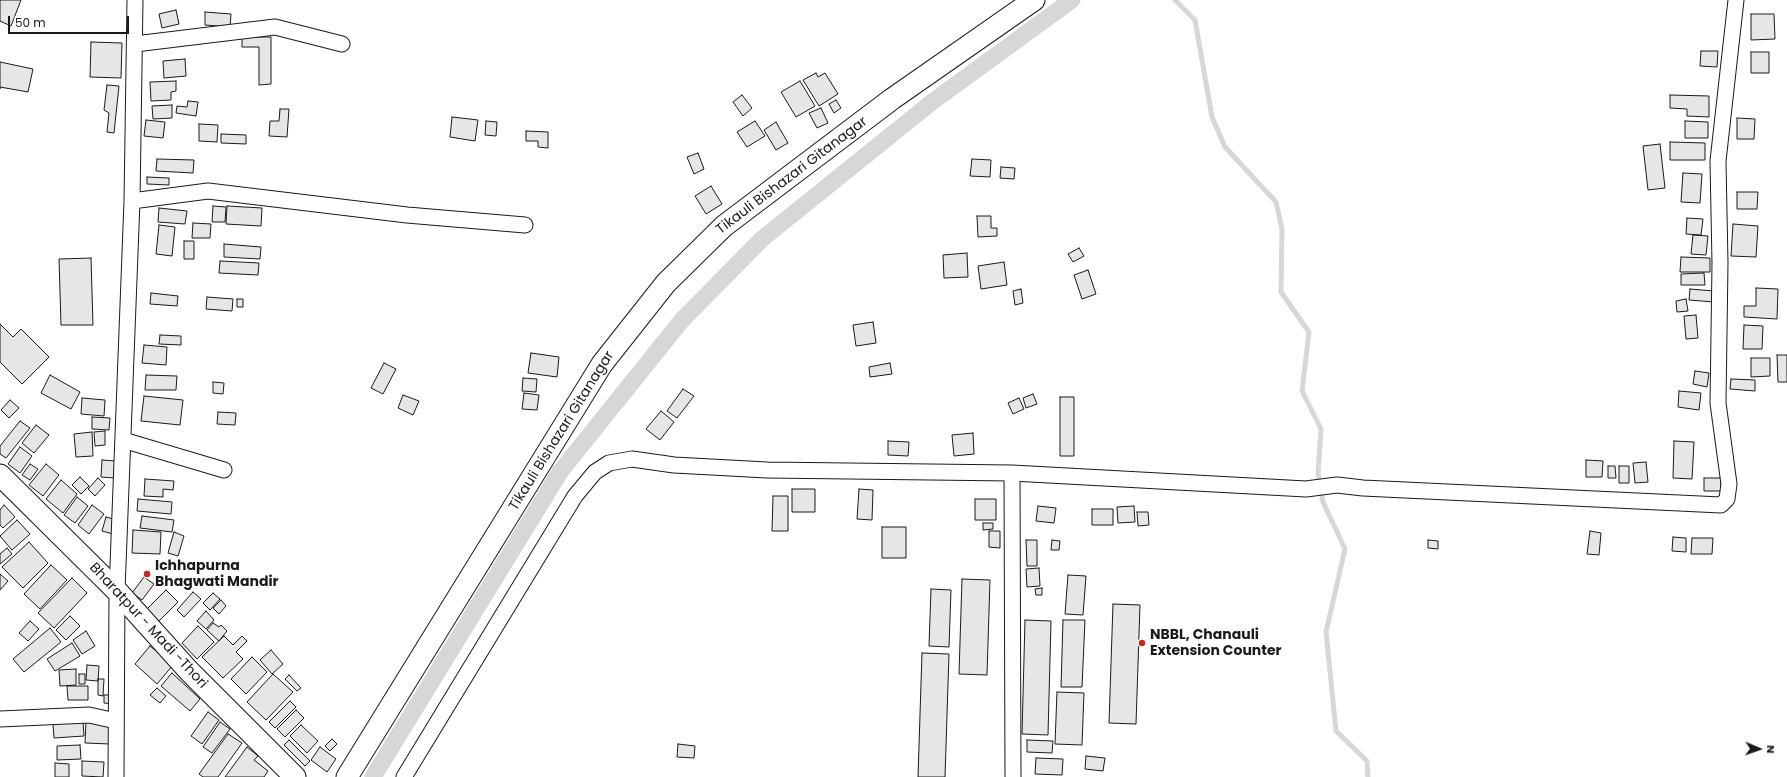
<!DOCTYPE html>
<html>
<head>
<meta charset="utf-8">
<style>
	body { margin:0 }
	#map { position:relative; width:1787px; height:777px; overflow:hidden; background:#fff; font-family:Poppins,sans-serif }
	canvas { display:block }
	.north { position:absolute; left:1739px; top:729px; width:40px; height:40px; -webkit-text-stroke:3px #fff; paint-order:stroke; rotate:92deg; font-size:11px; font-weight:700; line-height:16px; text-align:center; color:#1a1a1a }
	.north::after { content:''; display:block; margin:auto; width:14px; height:18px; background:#1a1a1a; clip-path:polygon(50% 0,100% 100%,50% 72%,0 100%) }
	.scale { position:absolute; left:8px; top:16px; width:121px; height:18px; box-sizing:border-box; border:2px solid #1a1a1a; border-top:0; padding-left:5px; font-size:12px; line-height:14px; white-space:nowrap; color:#1a1a1a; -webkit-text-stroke:3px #fff; paint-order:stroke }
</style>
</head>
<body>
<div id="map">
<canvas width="1787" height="777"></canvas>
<div class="north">N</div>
<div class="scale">50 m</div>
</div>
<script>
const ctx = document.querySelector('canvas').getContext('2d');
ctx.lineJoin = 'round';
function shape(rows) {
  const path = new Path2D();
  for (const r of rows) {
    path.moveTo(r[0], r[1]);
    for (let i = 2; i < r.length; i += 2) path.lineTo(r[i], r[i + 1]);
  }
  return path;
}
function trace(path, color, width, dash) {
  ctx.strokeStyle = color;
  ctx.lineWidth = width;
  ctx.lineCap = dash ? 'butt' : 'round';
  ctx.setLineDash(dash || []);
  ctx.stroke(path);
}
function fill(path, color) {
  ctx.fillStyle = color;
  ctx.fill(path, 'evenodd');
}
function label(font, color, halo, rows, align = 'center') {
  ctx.font = font + ' Poppins,sans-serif';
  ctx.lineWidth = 3;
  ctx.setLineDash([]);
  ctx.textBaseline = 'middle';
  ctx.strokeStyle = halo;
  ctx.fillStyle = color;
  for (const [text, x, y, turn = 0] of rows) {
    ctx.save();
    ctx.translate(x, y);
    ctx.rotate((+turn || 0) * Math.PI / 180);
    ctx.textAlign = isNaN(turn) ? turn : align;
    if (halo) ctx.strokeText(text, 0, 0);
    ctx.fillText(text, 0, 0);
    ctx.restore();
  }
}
const stream = shape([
	[1175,0,1195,20,1212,117,1225,147,1276,202,1282,229,1281,292,1309,332,1302,391,1321,429,1318,473,1323,502,1345,549,1326,632,1336,731,1367,761,1368,777]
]);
const canal = shape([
	[373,777,560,472,682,320,762,239,932,102,1072,0]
]);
const building = shape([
	[0,0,21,0,11,26,0,21,0,0],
	[176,10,179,24,162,28,159,14,176,10],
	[205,12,231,14,230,27,205,25,205,12],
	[1751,14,1774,14,1775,39,1751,40,1751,14],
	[242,37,271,37,271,84,259,85,259,47,242,47,242,37],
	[91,42,122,43,121,78,90,77,91,42],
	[1701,51,1718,51,1717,67,1700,66,1701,51],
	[1751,52,1769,52,1769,73,1751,73,1751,52],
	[185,59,186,76,164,78,163,61,185,59],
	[0,62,33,69,28,92,0,87,0,89,0,62],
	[816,73,818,77,825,73,838,94,819,106,803,80,816,73],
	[176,81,176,91,171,92,171,100,151,101,150,82,176,81],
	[800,81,815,106,796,117,781,92,800,81],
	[107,85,119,86,114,133,107,132,109,113,104,110,107,85],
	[742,95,752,108,743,116,733,102,742,95],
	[1670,95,1709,96,1709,117,1687,116,1687,109,1670,108,1670,95],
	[836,100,841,108,834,113,829,104,836,100],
	[188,101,198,102,196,116,176,113,177,106,187,107,188,101],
	[172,105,172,118,153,119,152,106,172,105],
	[821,108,828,123,817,128,809,113,821,108],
	[280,109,289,109,287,137,269,136,270,121,279,121,280,109],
	[452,117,478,120,475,141,450,137,452,117],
	[1737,118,1755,119,1754,139,1737,139,1737,118],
	[146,120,165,122,163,138,144,136,146,120],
	[486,121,497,122,496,136,485,135,486,121],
	[755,121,765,136,747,147,737,132,755,121],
	[1685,121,1708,122,1708,138,1685,138,1685,121],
	[776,122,788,143,776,150,764,130,776,122],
	[199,124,218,125,217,142,199,141,199,124],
	[526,131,548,132,548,148,538,147,538,141,526,141,526,131],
	[221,134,246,135,246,144,221,143,221,134],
	[1670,142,1705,143,1705,160,1670,160,1670,142],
	[1660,144,1665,188,1648,190,1643,146,1660,144],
	[698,153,704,169,694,174,687,157,698,153],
	[157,159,194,160,193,173,156,171,157,159],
	[972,159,991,160,990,177,970,176,972,159],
	[1001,167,1015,168,1014,179,1000,178,1001,167],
	[1683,173,1702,174,1700,203,1681,202,1683,173],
	[147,177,169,178,169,185,147,184,147,177],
	[711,186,722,204,706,214,695,196,711,186],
	[1737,192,1758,192,1757,209,1737,209,1737,192],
	[213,206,226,207,225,222,212,222,213,206],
	[227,206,262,208,261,226,226,224,227,206],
	[159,208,187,211,185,224,158,222,159,208],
	[977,216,991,216,991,228,997,228,997,236,978,237,977,216],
	[1687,218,1703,219,1701,235,1686,234,1687,218],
	[193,223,211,224,210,238,192,238,193,223],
	[1733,224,1758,226,1756,257,1731,256,1733,224],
	[159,225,175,227,172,256,156,254,159,225],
	[1693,235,1708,236,1706,255,1691,254,1693,235],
	[184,241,194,241,194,259,184,259,184,241],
	[224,244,261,247,260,259,224,257,224,244],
	[1079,248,1084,256,1073,262,1068,254,1079,248],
	[967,253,968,277,944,278,943,255,967,253],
	[1681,257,1710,258,1710,272,1680,272,1681,257],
	[91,258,93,325,61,325,59,259,91,258],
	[220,261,259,263,258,275,219,273,220,261],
	[1004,262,1007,285,981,289,978,266,1004,262],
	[1088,270,1096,294,1082,299,1074,275,1088,270],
	[1704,273,1705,285,1681,285,1681,274,1704,273],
	[1756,288,1778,289,1777,319,1744,317,1744,306,1756,306,1756,288],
	[1021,289,1023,303,1015,305,1013,291,1021,289],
	[1690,289,1714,291,1714,302,1689,300,1690,289],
	[151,293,178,296,177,306,150,304,151,293],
	[207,297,233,299,232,311,206,309,207,297],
	[237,299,243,299,243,307,237,307,237,299],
	[1686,299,1688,311,1677,312,1676,301,1686,299],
	[1696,315,1698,338,1686,339,1684,316,1696,315],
	[873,322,876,343,856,346,853,325,873,322],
	[0,324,13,337,21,329,49,357,22,384,0,362,0,324],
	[1744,325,1763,326,1762,349,1743,349,1744,325],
	[160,335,181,336,181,345,159,344,160,335],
	[144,345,167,347,166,365,142,363,144,345],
	[531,353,559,357,557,377,528,373,531,353],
	[1777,355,1787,355,1787,382,1778,382,1777,355],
	[1751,358,1770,358,1770,376,1751,377,1751,358],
	[384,363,396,369,383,394,371,388,384,363],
	[890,363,892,374,870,377,869,367,890,363],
	[1695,371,1709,373,1707,387,1693,384,1695,371],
	[50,375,80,392,71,409,41,393,50,375],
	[146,375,177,376,176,390,145,390,146,375],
	[523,378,537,379,536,392,522,391,523,378],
	[1731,379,1755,380,1755,391,1730,389,1731,379],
	[213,382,224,383,223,394,213,393,213,382],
	[683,389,694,396,677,418,667,411,683,389],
	[1679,391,1701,393,1699,410,1678,407,1679,391],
	[524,393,539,395,537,410,522,409,524,393],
	[1033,394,1037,404,1026,408,1023,398,1033,394],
	[403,395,419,401,413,415,398,408,403,395],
	[144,396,183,400,180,425,141,421,144,396],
	[1060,397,1074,397,1074,456,1060,456,1060,397],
	[82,398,105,400,104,416,81,414,82,398],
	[1019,398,1024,409,1013,414,1008,403,1019,398],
	[10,400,19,408,9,418,1,410,10,400],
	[661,411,674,422,660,440,646,429,661,411],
	[218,412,236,413,235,425,217,424,218,412],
	[92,417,110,418,109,430,92,429,92,417],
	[20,421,30,428,6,458,0,454,0,446,20,421],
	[36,425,49,435,34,453,22,443,36,425],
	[105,431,105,445,95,446,94,432,105,431],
	[92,432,93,456,76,457,74,434,92,432],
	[973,433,974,454,954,456,952,435,973,433],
	[888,441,909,442,908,456,888,455,888,441],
	[1674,441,1694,442,1692,479,1673,478,1674,441],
	[20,447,32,456,20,473,8,464,20,447],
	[102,460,116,461,114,478,101,477,102,460],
	[1586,460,1603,461,1602,477,1586,477,1586,460],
	[1646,462,1648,482,1635,483,1633,463,1646,462],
	[30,464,38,469,30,480,22,475,30,464],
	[46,464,59,475,43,496,29,485,46,464],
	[1608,466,1615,466,1616,478,1608,478,1608,466],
	[1619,466,1629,466,1629,483,1619,483,1619,466],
	[80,477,89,486,81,494,72,485,80,477],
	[98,478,105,485,95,496,88,489,98,478],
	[1704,478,1721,478,1721,491,1704,491,1704,478],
	[145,479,174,481,173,490,163,489,163,497,144,496,145,479],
	[61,480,77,494,63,513,46,499,61,480],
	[792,489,815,489,815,512,792,512,792,489],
	[859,489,873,490,872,520,857,519,859,489],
	[773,496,788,496,788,531,772,531,773,496],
	[77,497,88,506,75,523,64,515,77,497],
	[138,499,172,502,171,514,137,511,138,499],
	[975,499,996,499,996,520,975,520,975,499],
	[4,505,15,517,3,528,0,525,0,510,4,505],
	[92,505,104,514,89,534,78,525,92,505],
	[1038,506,1056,508,1054,523,1036,521,1038,506],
	[1134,506,1135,522,1118,523,1117,507,1134,506],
	[1092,509,1113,509,1113,525,1092,525,1092,509],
	[1137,512,1148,512,1149,525,1138,526,1137,512],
	[142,516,174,520,172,532,140,528,142,516],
	[106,517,117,520,113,534,102,531,106,517],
	[17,520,30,534,12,550,0,536,17,520],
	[983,523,993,523,993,529,983,530,983,523],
	[882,527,906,527,906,558,882,558,882,527],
	[133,530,161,532,160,554,132,553,133,530],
	[989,531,1000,531,1000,548,989,547,989,531],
	[1590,531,1601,533,1599,555,1587,554,1590,531],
	[174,532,184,536,178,556,168,553,174,532],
	[1673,537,1686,538,1686,552,1672,551,1673,537],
	[1692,538,1713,538,1712,554,1691,554,1692,538],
	[1026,540,1037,540,1037,566,1027,566,1026,540],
	[1052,540,1060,541,1059,550,1051,550,1052,540],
	[1428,540,1438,541,1438,549,1428,548,1428,540],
	[29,542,48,563,23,588,2,567,29,542],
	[7,548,12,554,0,564,0,554,7,548],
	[51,565,67,580,40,609,24,594,51,565],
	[1039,568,1040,586,1027,587,1026,569,1039,568],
	[0,574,8,581,0,590,0,574],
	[1068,575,1086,576,1083,615,1065,614,1068,575],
	[144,577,154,584,142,600,132,593,144,577],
	[72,578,87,593,54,628,38,613,72,578],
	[962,579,990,580,987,675,959,674,962,579],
	[1042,588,1042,595,1036,595,1035,589,1042,588],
	[931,589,951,590,949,647,929,646,931,589],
	[166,590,178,602,159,621,147,609,166,590],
	[193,592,201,599,184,617,177,610,193,592],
	[213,593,220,599,210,610,203,603,213,593],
	[221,600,226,606,219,614,213,608,221,600],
	[1113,604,1140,605,1136,724,1109,723,1113,604],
	[206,611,214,620,206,629,197,621,206,611],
	[70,616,80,626,66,640,56,630,70,616],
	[1025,620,1051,621,1048,735,1022,734,1025,620],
	[1063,620,1085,620,1082,687,1061,687,1063,620],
	[30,621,39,629,28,641,19,633,30,621],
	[213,623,219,627,221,625,227,631,219,641,207,630,213,623],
	[198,626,214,642,197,659,182,643,198,626],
	[50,628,61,642,24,672,13,659,50,628],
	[86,631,95,646,82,654,73,640,86,631],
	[224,636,233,645,242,636,247,641,236,652,243,659,223,678,202,657,224,636],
	[72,643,80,656,55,671,47,659,72,643],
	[150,646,173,665,157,684,135,664,150,646],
	[271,650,283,664,272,674,260,660,271,650],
	[922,653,949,654,945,777,918,777,922,653],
	[252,657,267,672,246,694,231,679,252,657],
	[87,665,99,666,98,681,86,680,87,665],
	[76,669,76,685,60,686,59,670,76,669],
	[172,673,200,699,190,711,161,686,172,673],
	[79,674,85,674,85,684,79,684,79,674],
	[273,674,293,692,266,720,247,702,273,674],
	[289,675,301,688,297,691,285,679,289,675],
	[98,679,104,679,103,696,98,695,98,679],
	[67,686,88,686,88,700,68,700,67,686],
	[157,688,166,696,160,703,150,695,157,688],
	[1057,692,1084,693,1082,745,1055,744,1057,692],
	[104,695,114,695,114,704,104,703,104,695],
	[290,701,296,707,275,728,269,722,290,701],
	[296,710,304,718,285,737,277,729,296,710],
	[208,712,219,720,202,744,191,736,208,712],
	[86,721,111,722,110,744,85,743,86,721],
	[83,722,84,736,54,738,53,724,83,722],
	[220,722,230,729,212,753,203,747,220,722],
	[301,725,318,741,307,753,290,736,301,725],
	[228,734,242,743,218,777,203,777,199,774,228,734],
	[332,739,337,744,330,751,325,746,332,739],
	[289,740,310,761,305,766,284,745,289,740],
	[1027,740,1053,741,1052,753,1027,752,1027,740],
	[678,744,695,746,694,758,677,757,678,744],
	[80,745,81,759,57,760,57,746,80,745],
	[247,747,258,756,254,760,268,771,264,777,225,777,247,747],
	[320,747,336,759,327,772,311,760,320,747],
	[1086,756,1105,758,1103,771,1085,769,1086,756],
	[1036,758,1063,759,1062,775,1035,774,1036,758],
	[82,761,104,762,103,777,82,776,82,761],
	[55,763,69,764,69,777,55,777,55,763]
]);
const street = shape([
	[135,44,275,27,342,44],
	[132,201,208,191,407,215,525,225],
	[123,440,224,470],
	[1012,473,1013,777],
	[0,719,89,715,116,721],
	[116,777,117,591,132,201,135,0],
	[404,777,575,496,595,472,609,463,632,459,674,465,767,470,1012,473,1306,489,1337,485,1363,488,1721,505,1727,499,1729,484,1718,403,1720,263,1718,161,1736,0]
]);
const secondary = shape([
	[0,475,117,591,189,671,295,777],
	[347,777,602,364,666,283,724,226,892,99,1034,0]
]);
const markers = [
	[147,574,4,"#c62828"],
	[1142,643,4,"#c62828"]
];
const streetNames = [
	["Tikauli Bishazari Gitanagar",792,176,-37],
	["Tikauli Bishazari Gitanagar",562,431,-58],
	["Bharatpur - Madi -Thori",148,626,47]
];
const poiNames = [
	["Ichhapurna",155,566],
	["Bhagwati Mandir",155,582],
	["NBBL, Chanauli",1150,635],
	["Extension Counter",1150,651]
];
trace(stream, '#d7d7d7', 5);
trace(canal, '#d7d7d7', 17);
fill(building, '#e6e6e6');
trace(building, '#1a1a1a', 1);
trace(street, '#1a1a1a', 17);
trace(secondary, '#1a1a1a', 23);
trace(street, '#fff', 15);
trace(secondary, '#fff', 21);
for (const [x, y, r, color] of markers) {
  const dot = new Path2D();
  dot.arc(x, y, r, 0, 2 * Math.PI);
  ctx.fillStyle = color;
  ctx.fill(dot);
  trace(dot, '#fff', 1.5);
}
label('14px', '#1a1a1a', '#fff', streetNames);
label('bold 14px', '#1a1a1a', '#fff', poiNames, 'left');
</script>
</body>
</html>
